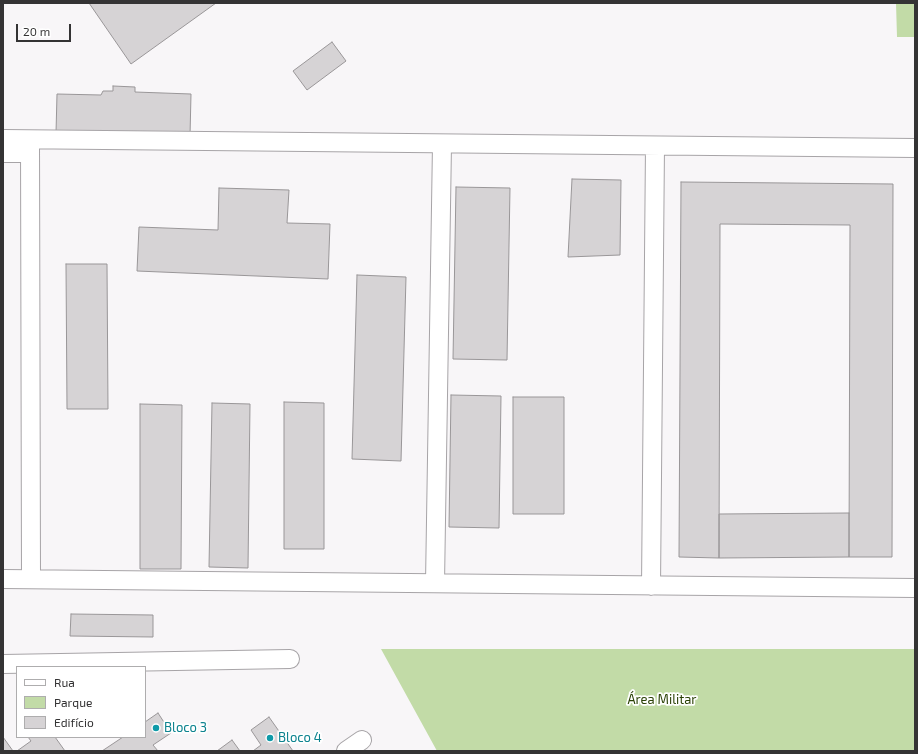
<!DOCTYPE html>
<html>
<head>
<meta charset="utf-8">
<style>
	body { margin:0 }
	#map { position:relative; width:918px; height:754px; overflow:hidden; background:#f8f6f8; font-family:"Exo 2",sans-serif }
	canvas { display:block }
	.frame { position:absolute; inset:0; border:4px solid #343334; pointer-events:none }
	.legend { position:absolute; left:16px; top:666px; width:130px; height:72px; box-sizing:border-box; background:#fff; border:1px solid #aeadae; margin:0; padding:5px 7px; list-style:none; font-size:12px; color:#343334 }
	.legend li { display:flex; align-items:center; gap:8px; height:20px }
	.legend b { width:20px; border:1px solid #aeadae }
	.scale { position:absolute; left:16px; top:24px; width:55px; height:18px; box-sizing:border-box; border:2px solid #343334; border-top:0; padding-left:5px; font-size:12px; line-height:14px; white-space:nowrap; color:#343334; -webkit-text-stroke:3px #fff; paint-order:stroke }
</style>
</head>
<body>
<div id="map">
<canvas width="918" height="754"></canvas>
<div class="frame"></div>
<ul class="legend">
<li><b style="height:5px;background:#fff"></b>Rua</li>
<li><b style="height:11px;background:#c2dba7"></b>Parque</li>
<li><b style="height:11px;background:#d6d3d5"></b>Edifício</li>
</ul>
<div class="scale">20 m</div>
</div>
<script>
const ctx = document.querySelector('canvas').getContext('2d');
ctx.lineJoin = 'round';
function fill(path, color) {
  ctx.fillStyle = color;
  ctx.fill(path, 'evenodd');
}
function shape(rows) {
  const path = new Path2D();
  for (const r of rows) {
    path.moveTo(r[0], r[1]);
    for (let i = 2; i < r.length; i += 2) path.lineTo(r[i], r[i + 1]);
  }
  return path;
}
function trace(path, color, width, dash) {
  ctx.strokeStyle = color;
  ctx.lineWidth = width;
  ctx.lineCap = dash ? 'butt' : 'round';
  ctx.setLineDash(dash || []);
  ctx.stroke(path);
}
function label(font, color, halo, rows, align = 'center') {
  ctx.font = font + ' "Exo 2",sans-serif';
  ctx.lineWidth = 3.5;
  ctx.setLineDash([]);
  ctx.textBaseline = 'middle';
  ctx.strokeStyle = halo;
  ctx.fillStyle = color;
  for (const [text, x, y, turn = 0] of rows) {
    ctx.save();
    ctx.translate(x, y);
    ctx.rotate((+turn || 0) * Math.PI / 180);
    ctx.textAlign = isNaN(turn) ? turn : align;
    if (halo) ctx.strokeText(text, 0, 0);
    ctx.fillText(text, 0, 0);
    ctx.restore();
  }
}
const green = shape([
	[896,3,915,3,915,37,897,37],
	[381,649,915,649,915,751,437,751]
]);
const building = shape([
	[89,3,216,3,131,64,89,3],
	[332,42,346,61,307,90,293,71,332,42],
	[113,86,135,87,135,92,191,94,190,136,56,133,57,94,101,95,103,91,113,91,113,86],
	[572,179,621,180,620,255,568,257,572,179],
	[681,182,893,184,892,557,849,557,850,225,720,224,719,558,679,557,681,182],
	[456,187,510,188,507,360,453,359,456,187],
	[219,188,289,190,287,223,330,224,328,279,137,271,139,227,218,230,219,188],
	[66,264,107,264,108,409,67,409,66,264],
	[357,275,406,277,401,461,352,459,357,275],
	[451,395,501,396,499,528,449,527,451,395],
	[513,397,564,397,564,514,513,514,513,397],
	[284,402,324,403,324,549,284,549,284,402],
	[212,403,250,404,248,568,209,567,212,403],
	[140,404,182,405,181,569,140,569,140,404],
	[849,513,849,557,719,558,719,514,849,513],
	[71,614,153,615,153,637,70,636,71,614],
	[158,713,171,733,153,745,158,751,102,751,123,737,145,737,145,722,158,713],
	[269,717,293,751,253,751,261,745,251,730,269,717],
	[3,737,13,751,3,751,3,737],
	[28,737,55,737,65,751,17,751,31,741,28,737],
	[232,740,240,751,217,751,232,740]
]);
const minor = shape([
	[3,139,915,148],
	[30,140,31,579],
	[3,153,30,153],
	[3,579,915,588],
	[435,583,442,144],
	[651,586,655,146],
	[3,664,290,659],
	[346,751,362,740]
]);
const markers = [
	[156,728,4,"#0f9aa8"],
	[270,738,4,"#0f9aa8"]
];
const parkNames = [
	["Área Militar",662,700]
];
const cultureNames = [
	["Bloco 3",164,728],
	["Bloco 4",278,738]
];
fill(green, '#c2dba7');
fill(building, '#d6d3d5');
trace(building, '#999698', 1);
trace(minor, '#a7a4a7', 20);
trace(minor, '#fff', 18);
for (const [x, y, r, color] of markers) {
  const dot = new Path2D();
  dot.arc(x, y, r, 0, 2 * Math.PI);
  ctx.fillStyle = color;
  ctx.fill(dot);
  trace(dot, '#fff', 1.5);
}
label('13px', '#2a4105', '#fff', parkNames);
label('13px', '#0d838f', '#fff', cultureNames, 'left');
</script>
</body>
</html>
